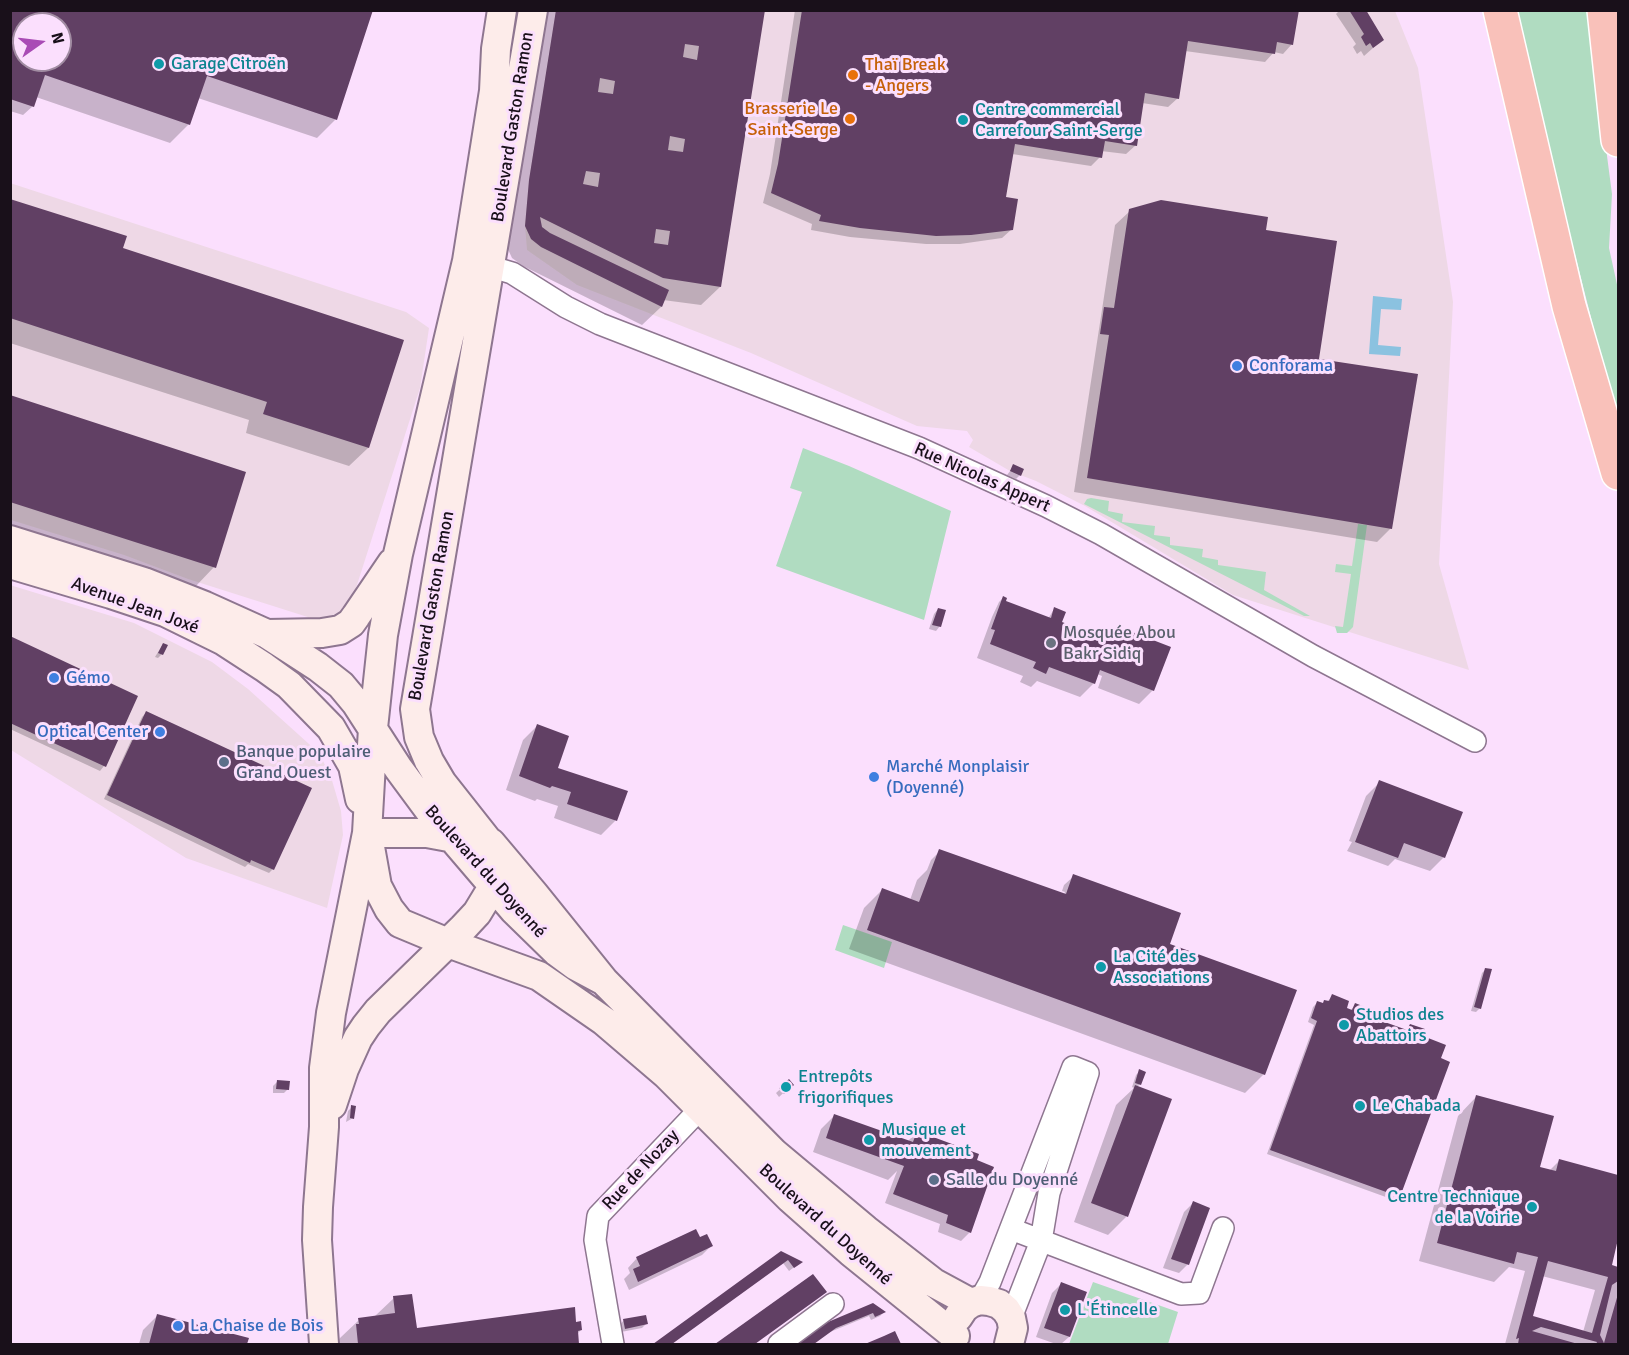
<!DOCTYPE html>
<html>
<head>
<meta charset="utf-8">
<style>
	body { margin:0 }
	#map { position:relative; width:1629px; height:1355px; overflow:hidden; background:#fbdffd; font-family:Signika,sans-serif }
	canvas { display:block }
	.frame { position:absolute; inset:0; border:12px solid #19101a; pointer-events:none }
	.north { position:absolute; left:12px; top:12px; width:60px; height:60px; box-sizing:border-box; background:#fbdffd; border:2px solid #a18ca2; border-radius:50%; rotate:76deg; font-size:16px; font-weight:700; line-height:24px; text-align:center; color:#19101a }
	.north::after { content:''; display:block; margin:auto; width:21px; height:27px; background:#a94bb5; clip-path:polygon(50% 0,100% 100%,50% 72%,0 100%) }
</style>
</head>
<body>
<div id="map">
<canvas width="1629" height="1355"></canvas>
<div class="frame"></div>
<div class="north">N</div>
</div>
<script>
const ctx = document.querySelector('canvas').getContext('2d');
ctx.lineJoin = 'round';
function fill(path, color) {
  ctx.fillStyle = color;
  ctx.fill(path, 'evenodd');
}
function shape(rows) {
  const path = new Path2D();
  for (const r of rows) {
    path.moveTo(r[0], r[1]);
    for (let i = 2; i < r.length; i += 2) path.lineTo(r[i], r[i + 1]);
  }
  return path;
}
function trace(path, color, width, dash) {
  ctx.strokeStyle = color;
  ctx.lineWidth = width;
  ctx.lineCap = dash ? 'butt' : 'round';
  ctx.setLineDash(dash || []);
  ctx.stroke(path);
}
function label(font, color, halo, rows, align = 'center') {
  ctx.font = font + ' Signika,sans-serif';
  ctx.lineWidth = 6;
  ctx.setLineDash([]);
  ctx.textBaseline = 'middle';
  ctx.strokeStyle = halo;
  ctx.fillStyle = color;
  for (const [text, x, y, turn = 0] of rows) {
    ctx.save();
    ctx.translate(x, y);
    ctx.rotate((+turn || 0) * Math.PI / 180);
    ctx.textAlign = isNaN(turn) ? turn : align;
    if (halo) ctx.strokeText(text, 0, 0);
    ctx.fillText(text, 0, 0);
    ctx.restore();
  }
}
const commercial = shape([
	[556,11,1395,11,1418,68,1453,302,1439,564,1469,670,1233,595,1085,506,1036,481,1010,471,969,447,973,440,967,431,917,426,751,353,577,285,527,250,525,226,529,180],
	[10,183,406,312,429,328,420,388,356,588,351,602,341,613,325,619,314,619,188,579,124,555,11,520],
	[10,585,134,623,212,662,248,689,319,753,331,777,341,811,343,835,327,908,186,858,11,750]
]);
const green = shape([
	[1517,11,1588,11,1612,194,1609,248,1618,289,1618,424,1552,164],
	[803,448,849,466,951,511,924,620,776,566,802,492,790,488],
	[1091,498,1109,501,1108,511,1123,514,1122,522,1155,526,1154,535,1170,537,1170,545,1203,549,1202,557,1218,560,1218,565,1266,572,1264,590,1310,616,1304,616,1084,504,1087,499],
	[1358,524,1367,525,1353,627,1347,633,1337,633,1335,626,1343,627,1351,574,1335,572,1336,564,1352,566],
	[843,925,892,942,884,968,835,950],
	[1093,1282,1178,1312,1168,1344,1069,1344]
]);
const water = shape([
	[1373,296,1402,299,1401,310,1381,309,1378,345,1401,347,1400,356,1369,354]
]);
const shadow = shape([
	[10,10,371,14,336,119,317,138,198,98,189,124,170,143,36,97,33,106,23,115,10,111],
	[24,24,60,24,60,60,24,60],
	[541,10,763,10,720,287,701,305,663,300,661,307,642,325,523,266,512,258,506,245],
	[795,10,1297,10,1292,44,1283,54,1274,52,1265,62,1185,51,1178,98,1168,107,1142,103,1136,145,1126,154,1101,151,1100,157,1091,166,1012,154,1004,199,1012,229,1002,238,960,244,926,244,850,237,811,230,812,224,763,203,770,174],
	[1340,10,1364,10,1382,40,1364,56,1361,51,1357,54,1353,47,1356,44,1336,14],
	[10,200,121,249,402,341,368,448,349,466,246,433,249,420,10,343],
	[1130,211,1264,231,1317,360,1391,528,1377,542,1074,492,1115,225],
	[10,397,214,567,196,586,10,526],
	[1014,466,1020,475,1016,479,1007,475],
	[1003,598,1004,602,1048,619,1054,609,1060,623,1109,642,1116,632,1124,635,1127,632,1153,690,1139,704,1098,688,1102,676,1097,674,1094,683,1080,697,1037,681,1031,687,1020,682,1023,676,977,658,992,617,999,602],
	[938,609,940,626,936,631,929,629,934,614],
	[10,638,136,696,104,766,100,771,10,729],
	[163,644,162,654,158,658,155,657],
	[146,713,273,869,269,873,248,864,245,867,104,799,142,717],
	[537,726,556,769,626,792,615,821,601,835,554,818,558,806,537,799,535,801,506,790,523,740],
	[1380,782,1444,857,1430,871,1395,859,1388,866,1347,851,1352,842,1349,841,1366,796],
	[940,851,1064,895,1065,892,1062,891,1064,885,1074,876,1264,1074,1245,1093,849,949,864,908,882,890,910,900,917,880,927,870,931,860],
	[1486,969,1480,1008,1476,1012,1471,1011,1482,973],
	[1332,996,1345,1009,1350,1011,1355,1005,1366,1017,1405,1031,1410,1025,1398,1196,1394,1200,1267,1154,1314,1025,1308,1022,1313,1007,1317,1003,1322,1004,1327,1002],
	[1140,1071,1140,1084,1137,1087,1170,1100,1126,1217,1108,1235,1074,1222,1116,1105,1134,1088,1132,1087,1136,1075],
	[789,1081,792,1085,779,1097,776,1093],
	[277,1082,288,1089,284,1093,273,1093,273,1086],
	[1476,1097,1539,1168,1549,1171,1559,1161,1618,1176,1618,1233,1608,1266,1618,1269,1618,1344,1601,1342,1603,1344,1505,1344,1525,1271,1509,1267,1494,1282,1419,1261,1458,1116],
	[1542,1276,1595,1290,1583,1332,1531,1317],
	[352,1107,353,1118,346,1122,348,1111],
	[835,1115,907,1142,917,1132,970,1232,961,1241,938,1232,940,1224,885,1203,897,1171,888,1180,813,1152,821,1129],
	[1193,1203,1188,1264,1179,1273,1163,1268,1184,1212],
	[699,1239,711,1246,702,1255,629,1290,624,1279,630,1273,628,1268,637,1258],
	[782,1253,797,1265,789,1271,783,1263,671,1344,656,1344],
	[812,1276,821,1296,754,1344,718,1344],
	[1061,1284,1085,1293,1069,1337,1061,1344,1056,1344,1036,1337,1052,1293],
	[394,1298,416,1330,581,1330,577,1334,578,1344,338,1344,340,1338,359,1320,375,1316],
	[873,1304,884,1312,880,1316,871,1320,869,1316,830,1332,813,1344,799,1344,829,1323],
	[157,1316,247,1339,245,1344,139,1344,143,1330],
	[624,1320,646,1324,642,1328,621,1332,620,1325]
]);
const building = shape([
	[10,10,373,10,337,120,207,76,190,125,45,75,34,107,10,99],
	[24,24,60,24,60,60,24,60],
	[556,10,765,10,721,287,663,278,540,217,542,227,550,233,669,290,662,307,541,247,531,239,525,226,529,180],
	[685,44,699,46,697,60,683,57],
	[600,78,615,81,613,94,598,92],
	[670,136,685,139,683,152,668,150],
	[586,171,600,173,598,187,583,184],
	[656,229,670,231,668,245,654,243],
	[802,10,1299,10,1293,45,1277,42,1275,54,1188,41,1179,99,1145,93,1137,146,1105,141,1102,158,1015,144,1006,197,1018,199,1013,230,971,235,936,236,860,228,819,221,821,215,771,193,778,164],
	[1349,10,1366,10,1384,40,1373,48,1370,43,1366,46,1361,37,1364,34],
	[10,199,127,236,123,248,404,340,369,448,263,414,267,402,10,318],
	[1161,200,1268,217,1266,230,1337,241,1319,359,1418,374,1392,529,1087,478,1109,335,1100,334,1104,307,1114,308,1129,209],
	[10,395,246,472,216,568,10,502],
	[1013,464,1024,469,1021,476,1010,471],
	[1003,596,1007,598,1006,601,1051,618,1054,607,1066,612,1062,622,1111,641,1115,630,1126,634,1127,630,1171,647,1154,691,1100,670,1095,684,1049,667,1046,674,1033,668,1036,662,990,644,995,630,991,629],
	[938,608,946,610,941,627,932,625],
	[10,636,138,696,106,767,10,723],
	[163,643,168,645,163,655,158,653],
	[146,711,312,788,274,870,251,860,250,863,107,795],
	[537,724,569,736,558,768,628,791,617,821,567,804,571,792,552,786,550,788,519,776],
	[1379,780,1463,812,1445,858,1404,843,1398,858,1355,842],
	[939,849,1066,894,1073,874,1181,913,1170,944,1297,990,1265,1075,867,930,882,888,919,902],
	[1485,968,1492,969,1481,1009,1474,1007],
	[1332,994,1349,1001,1347,1008,1352,1010,1355,1003,1370,1009,1368,1016,1407,1030,1410,1024,1425,1029,1423,1036,1446,1045,1441,1058,1450,1062,1400,1197,1270,1150,1317,1021,1311,1018,1317,1001,1323,1003,1324,1000,1329,1001],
	[1139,1069,1146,1072,1141,1085,1135,1083],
	[789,1079,794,1085,784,1094,779,1088],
	[277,1080,290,1081,289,1090,276,1089],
	[1135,1085,1172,1099,1128,1217,1091,1203],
	[1476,1095,1554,1116,1540,1167,1556,1171,1559,1159,1618,1175,1618,1239,1612,1265,1618,1267,1618,1281,1612,1285,1600,1335,1604,1343,1618,1294,1618,1344,1596,1344,1597,1342,1541,1327,1532,1331,1578,1344,1518,1344,1519,1338,1516,1339,1538,1257,1517,1252,1514,1264,1437,1243],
	[1548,1261,1608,1277,1592,1333,1533,1316],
	[351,1105,356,1106,354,1119,350,1118],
	[834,1114,913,1142,917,1131,979,1154,977,1160,994,1167,971,1233,946,1223,948,1215,893,1194,904,1166,826,1138],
	[1193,1201,1210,1208,1189,1265,1171,1259],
	[696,1229,700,1237,707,1234,713,1246,638,1282,633,1269,640,1266,636,1257],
	[781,1251,803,1262,794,1268,788,1260,672,1344,653,1344],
	[813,1274,827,1292,755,1344,715,1344],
	[1061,1282,1087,1292,1070,1337,1044,1328],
	[412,1294,417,1328,575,1307,576,1322,581,1321,582,1330,578,1331,579,1344,358,1344,356,1324,359,1324,358,1318,395,1313,393,1296],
	[873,1303,886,1312,875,1317,873,1313,836,1328,814,1344,797,1344,828,1322],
	[157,1314,249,1338,247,1344,149,1344],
	[646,1315,648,1324,625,1329,623,1319],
	[895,1331,901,1344,865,1344,884,1336]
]);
const street = shape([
	[478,263,512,273,566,307,600,324,919,448,1046,506,1101,534,1313,656,1475,741],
	[1011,1229,1181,1294,1199,1293,1223,1228],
	[980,1300,990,1282,1073,1067,1088,1073,1049,1193,1041,1241,1011,1318],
	[613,1344,595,1240,598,1216,700,1109],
	[779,1344,833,1304]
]);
const secondary = shape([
	[10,540,144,582,205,606,267,634,318,667,341,685,356,703,398,768,432,814,514,910,557,952,576,966,604,981],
	[10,564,111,594,165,612,224,641,264,667,289,685,331,728,353,766,360,799],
	[267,634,322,633,340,630,351,623,356,616,392,563],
	[367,833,427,833,454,838],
	[491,843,534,894,604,981,774,1153,866,1230,934,1283,971,1303],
	[370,847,377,886,389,909,400,923,448,943,539,976,604,1021,666,1074,790,1198,851,1252,955,1336],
	[332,1105,344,1069,358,1038,366,1026,378,1011,463,928,477,913,494,885,496,869,487,840,442,783,429,761,419,737,415,709,533,10],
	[958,1317,964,1308,971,1303,980,1300,989,1301,999,1304,1006,1310,1011,1318,1013,1328,1009,1344],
	[324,1344,317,1240,318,1207,324,1127,324,1068,331,1013,367,833,373,728,383,635,398,554,467,261,494,91,496,49,502,10]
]);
const highway = shape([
	[1500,10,1569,306,1618,473],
	[1604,10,1618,140]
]);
const markers = [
	[159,64,6,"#0f9aa8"],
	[853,75,6,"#e8710a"],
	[850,119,6,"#e8710a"],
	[963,120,6,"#0f9aa8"],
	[1237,366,6,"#3f7fe0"],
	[1051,643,6,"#6b7280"],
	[54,678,6,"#3f7fe0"],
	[160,732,6,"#3f7fe0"],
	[224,762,6,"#5c6f8a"],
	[874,777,6,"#3f7fe0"],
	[1101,967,6,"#0f9aa8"],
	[1344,1025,6,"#0f9aa8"],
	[786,1087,6,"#0f9aa8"],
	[1360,1106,6,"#0f9aa8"],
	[869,1140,6,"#0f9aa8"],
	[934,1180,6,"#5c6f8a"],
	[1532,1207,6,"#0f9aa8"],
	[1065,1310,6,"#0f9aa8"],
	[178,1326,6,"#3f7fe0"]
];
const cultureNames = [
	["Garage Citroën",171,64],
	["Centre commercial",975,110],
	["Carrefour Saint-Serge",975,131],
	["La Cité des",1113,957],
	["Associations",1113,978],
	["Studios des",1356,1015],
	["Abattoirs",1356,1036],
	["Entrepôts",798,1077],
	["frigorifiques",798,1098],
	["Le Chabada",1372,1106],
	["Musique et",881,1130],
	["mouvement",881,1151],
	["Centre Technique",1520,1197,"right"],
	["de la Voirie",1520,1218,"right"],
	["L'Étincelle",1077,1310]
];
const foodNames = [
	["Thaï Break",865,65],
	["- Angers",865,86],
	["Brasserie Le",838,109,"right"],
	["Saint-Serge",838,130,"right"]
];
const streetNames = [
	["Boulevard Gaston Ramon",513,127,-81],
	["Rue Nicolas Appert",982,478,24],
	["Avenue Jean Joxé",135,606,20],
	["Boulevard Gaston Ramon",432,606,-80],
	["Boulevard du Doyenné",485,872,48],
	["Rue de Nozay",641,1170,-47],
	["Boulevard du Doyenné",825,1225,42]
];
const shopNames = [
	["Conforama",1249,366],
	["Gémo",66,678],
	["Optical Center",148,732,"right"],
	["Marché Monplaisir",886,767],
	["(Doyenné)",886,788],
	["La Chaise de Bois",190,1326]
];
const worshipNames = [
	["Mosquée Abou",1063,633],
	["Bakr Sidiq",1063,654]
];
const serviceNames = [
	["Banque populaire",236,752],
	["Grand Ouest",236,773],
	["Salle du Doyenné",946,1180]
];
fill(commercial, '#eed8e6');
fill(green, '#b0dcc1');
fill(water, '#8bc2e0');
fill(shadow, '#0003');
fill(building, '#614064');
trace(street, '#8e7690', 24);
trace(secondary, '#8e7690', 32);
trace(highway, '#fff', 36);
trace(street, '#fff', 21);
trace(secondary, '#fdecea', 28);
trace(highway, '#f9c1ba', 33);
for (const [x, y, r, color] of markers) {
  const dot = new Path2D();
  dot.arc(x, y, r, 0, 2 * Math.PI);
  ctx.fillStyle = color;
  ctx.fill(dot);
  trace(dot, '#fbdffd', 2);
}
label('18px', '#0d838f', '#fbdffd', cultureNames, 'left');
label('18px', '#c56008', '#fbdffd', foodNames, 'left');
label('18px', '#19101a', '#fbdffd', streetNames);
label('18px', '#366cbe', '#fbdffd', shopNames, 'left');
label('18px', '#5b616d', '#fbdffd', worshipNames, 'left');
label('18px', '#4e5e75', '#fbdffd', serviceNames, 'left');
</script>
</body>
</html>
